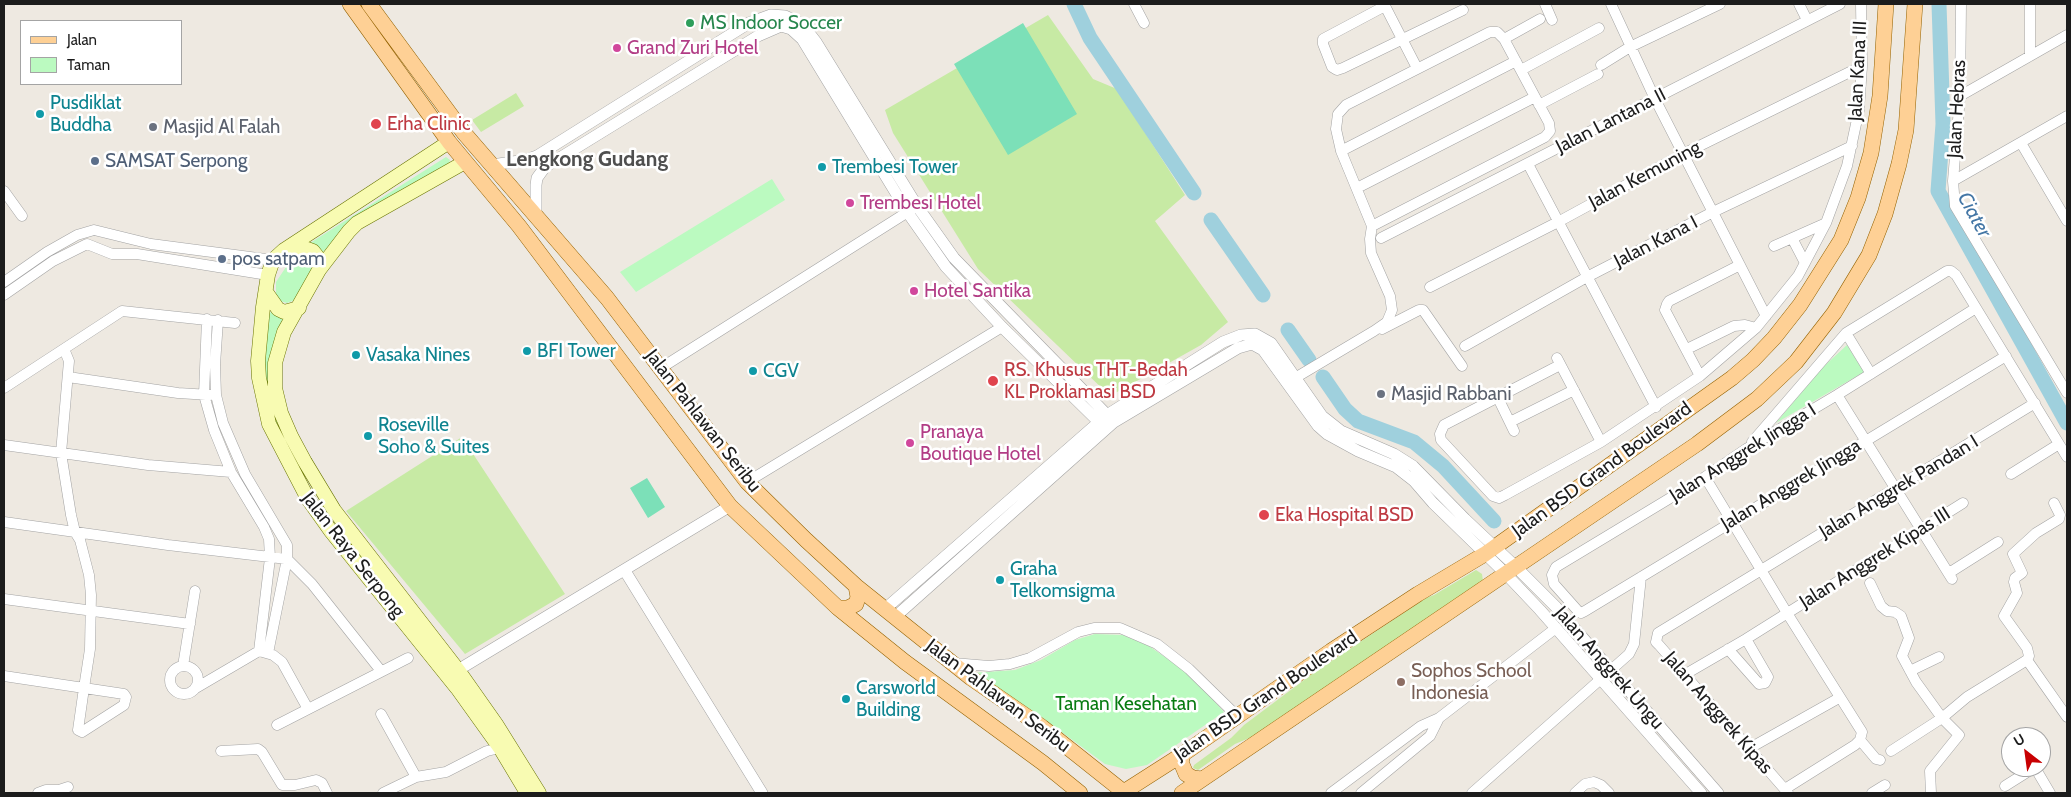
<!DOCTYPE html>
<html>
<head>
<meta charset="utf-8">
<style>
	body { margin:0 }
	#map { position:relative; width:2071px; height:797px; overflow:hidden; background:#eee9e1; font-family:Cabin,sans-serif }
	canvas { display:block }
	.frame { position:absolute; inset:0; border:5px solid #1c1c1c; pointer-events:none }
	.legend { position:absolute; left:20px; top:20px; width:162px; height:65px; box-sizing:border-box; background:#fff; border:1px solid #a4a4a4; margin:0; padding:6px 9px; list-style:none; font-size:15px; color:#1c1c1c }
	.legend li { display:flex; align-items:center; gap:10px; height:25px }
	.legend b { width:25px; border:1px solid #a4a4a4 }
	.north { position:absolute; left:2001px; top:727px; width:50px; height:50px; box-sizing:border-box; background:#fff; border:1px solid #a4a4a4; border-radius:50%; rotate:330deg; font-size:14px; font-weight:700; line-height:20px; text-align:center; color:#1c1c1c }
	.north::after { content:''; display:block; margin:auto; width:18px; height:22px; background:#c80002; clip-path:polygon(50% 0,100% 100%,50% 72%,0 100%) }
</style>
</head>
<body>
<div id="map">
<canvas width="2071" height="797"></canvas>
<div class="frame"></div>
<ul class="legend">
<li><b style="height:6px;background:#fed095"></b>Jalan</li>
<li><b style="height:14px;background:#bbfac0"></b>Taman</li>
</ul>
<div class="north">U</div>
</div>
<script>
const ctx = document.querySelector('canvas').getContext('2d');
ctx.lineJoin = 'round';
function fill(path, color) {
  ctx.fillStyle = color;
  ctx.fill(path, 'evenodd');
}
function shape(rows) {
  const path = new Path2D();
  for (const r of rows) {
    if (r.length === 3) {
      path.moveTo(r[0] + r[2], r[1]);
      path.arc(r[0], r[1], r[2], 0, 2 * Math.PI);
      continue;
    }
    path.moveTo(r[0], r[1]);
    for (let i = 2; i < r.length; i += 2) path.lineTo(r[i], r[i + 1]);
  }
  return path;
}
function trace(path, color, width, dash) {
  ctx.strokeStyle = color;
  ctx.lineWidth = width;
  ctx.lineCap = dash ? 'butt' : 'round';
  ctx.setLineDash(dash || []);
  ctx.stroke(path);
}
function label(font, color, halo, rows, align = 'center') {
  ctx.font = font + ' Cabin,sans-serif';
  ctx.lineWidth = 5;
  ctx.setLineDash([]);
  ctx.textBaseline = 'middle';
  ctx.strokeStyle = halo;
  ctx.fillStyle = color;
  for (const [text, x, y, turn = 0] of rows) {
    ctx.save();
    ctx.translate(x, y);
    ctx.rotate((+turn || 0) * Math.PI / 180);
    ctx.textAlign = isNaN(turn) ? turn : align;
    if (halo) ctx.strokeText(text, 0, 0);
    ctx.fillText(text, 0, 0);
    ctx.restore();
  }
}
const grass = shape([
	[1048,15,1093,79,1117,89,1185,195,1155,221,1228,322,1201,345,1110,396,978,269,893,133,885,110],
	[516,93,524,106,481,132,472,120],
	[462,437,565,594,465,654,346,511],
	[1476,570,1482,574,1483,581,1259,734,1235,744,1198,770,1193,768,1194,765,1231,738,1244,725,1312,674,1426,598,1434,595]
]);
const park = shape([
	[446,157,450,160,449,163,352,223,322,253,310,243],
	[772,179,785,200,636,292,620,272],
	[300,258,308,259,312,270,295,300,287,303,280,301,276,296,276,282,288,264],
	[272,312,288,320,277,345,283,449,263,380,269,313],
	[1847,345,1864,372,1776,423,1821,369],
	[1095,634,1123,635,1149,646,1191,675,1224,712,1147,765,1126,769,1105,764,1033,711,972,673,1015,670,1041,660,1075,640]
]);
const pitch = shape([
	[1023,23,1077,114,1008,155,954,64],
	[647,478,665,507,648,518,630,488]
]);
const river = shape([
	[1074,4,1090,38,1194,193],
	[1939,4,1943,124,1938,191,2067,423],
	[1211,220,1263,295],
	[1288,330,1309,360],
	[1323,377,1345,409,1358,421,1414,442,1443,466,1494,521]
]);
const minor = shape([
	[1134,4,1144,23],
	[1384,4,1417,68],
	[1545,4,1552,20],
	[1611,4,1655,99,1766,316],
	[1799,4,1807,20],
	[1961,4,1960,96,1953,181,1955,206,2067,393],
	[1385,6,1323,39,1323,44,1332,67,1337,70,1343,68,1463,10],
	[1504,39,1540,19],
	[2030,56,2030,4],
	[1601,65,1630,47,1720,4],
	[1521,70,1599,28],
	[1960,96,2067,35],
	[1539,105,1598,74],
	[2021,143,2067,221],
	[1341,151,1516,61],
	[1528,164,1656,407],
	[1953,181,2067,116],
	[1357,188,1535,97],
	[4,191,22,216],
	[1381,238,1840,4],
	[1792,238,1805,263],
	[1774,246,1826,223],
	[4,282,47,252,77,235,94,230,151,244,273,260],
	[1430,287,1558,222,1683,154,1862,66],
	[4,295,53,261,87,244,112,254,137,254,268,275],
	[1976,308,1837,395,1746,449,1705,477,1556,567,1552,575,1554,584,1578,611,1581,613,1585,611,2006,356],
	[207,319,204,395,214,430,231,472,264,527,269,539,270,558,259,651],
	[218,320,215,365,216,395,223,423,245,474,287,545,287,559,268,653],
	[1382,329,1419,310,1423,310,1462,366],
	[1846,333,1871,374],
	[1465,346,1587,277,1713,212,1852,146],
	[1687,349,1734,326,1745,325,1756,328],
	[1557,358,1601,442],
	[1560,365,1444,425,1440,434,1441,440,1493,496,1499,498,1505,495,1601,442,1700,376,1756,328,1798,276,1826,223,1847,166,1859,110,1862,66,1861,4],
	[661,368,914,208],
	[1700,376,1665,310,1667,304,1669,301,1740,265],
	[68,377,178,393,210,395],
	[1295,378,1374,331,1387,322,1392,310,1390,296,1371,253,1370,239,1372,226,1341,151,1336,129,1338,114,1346,105,1490,32,1497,32,1504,39,1549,123,1550,131,1545,137,1372,226],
	[4,388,122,311,235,323],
	[1837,395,1952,579],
	[1498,398,1514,431],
	[1510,422,1574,390],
	[1752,442,1846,333,1947,271,1951,271,1956,275,2067,457],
	[4,445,148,465,231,472],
	[2011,474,2059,444],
	[1705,477,1787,613,1862,732,1860,740,1855,745,1785,789],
	[747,482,1002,327],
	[4,522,168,545,287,559,312,584,381,671],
	[1949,573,1998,542],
	[1870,583,1881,606,1887,611,1895,612,1901,616,1909,638,1902,656,1916,682,1942,718,1891,751],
	[4,599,190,624],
	[1728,649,1759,684,1765,683,1768,677,1746,639],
	[2027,660,2067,717],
	[953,663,989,666,1010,664,1030,658,1078,632,1094,628,1120,628,1157,644,1189,669,1237,716],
	[184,680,14],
	[183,666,195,591],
	[1910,671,1939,657],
	[1684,675,1746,639,1963,503],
	[4,676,124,694,126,697,124,705,82,732,78,730,84,688,90,649,91,595,89,575,80,540,75,532,71,515,61,453,69,361,64,349],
	[196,688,259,651,273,655,282,662,308,709],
	[381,714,416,777],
	[277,725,408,658],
	[1860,740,1876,759,1880,760],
	[1750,748,1839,698],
	[221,751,258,749,262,752,282,785,295,785,316,780,322,783,327,793],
	[2005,786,2032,769,2037,771,2050,793],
	[38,793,46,790,59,790,68,787],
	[383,793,416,777,446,772,487,751,500,748],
	[1331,793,1421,726,1439,718,1556,628],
	[1361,793,1430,736,1439,718],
	[1472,793,1629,654,1634,644,1641,577],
	[1575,793,1585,784,1594,782,1601,785,1609,793],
	[1788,793,1659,645,1656,642,1658,633,2035,403],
	[1872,793,1885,785],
	[1931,793,1930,771,1959,735,1942,718,1967,697,2027,660,2029,656,2027,648,2004,616,2017,593,2014,582,2015,578,2022,573,2013,554,2036,533,2059,519,2060,515,2054,503]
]);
const tertiary = shape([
	[492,165,526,160,537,156,749,23,771,15,785,16,794,20,802,24,816,42,917,206,954,258,1112,420],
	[536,217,536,185,537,178,545,167,758,36,781,26,791,29,802,39,908,213,946,267,1002,327,1103,426],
	[625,571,762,793],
	[885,609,1107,415,1223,342,1241,335,1255,334,1271,343,1322,416,1341,431,1394,454,1413,466,1465,519,1515,566,1556,607,1718,793],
	[895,617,1114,422,1238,348,1252,344,1263,350,1318,426,1327,434,1358,451,1396,467,1414,481,1433,503,1505,573,1540,610,1701,793],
	[458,670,730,506]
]);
const secondary = shape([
	[449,142,284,250,273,260,268,275,263,307,258,361,259,378,269,424,308,499,330,530,457,688,500,748,527,793],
	[465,162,357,223,349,231,319,270,284,332,275,363,275,388,281,413,291,436,305,462,334,510,458,670,496,724,539,793],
	[287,250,302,247,313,251,320,260,319,270],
	[266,292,278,309,284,312,299,308]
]);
const primary = shape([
	[350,4,449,142,519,226,730,506,838,608,905,662,1043,763,1080,793],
	[369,4,464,133,607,298,747,482,806,540,856,586,971,678,1042,727,1125,793],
	[838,608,848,608,856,604,858,597,856,586],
	[1183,754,1181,762,1186,774,1193,778,1202,779],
	[1122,793,1183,754,1331,651,1418,594,1485,554,1732,378,1753,360,1774,338,1800,305,1841,240,1858,198,1871,153,1880,96,1886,4],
	[1182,793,1697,444,1757,399,1796,362,1834,313,1869,255,1885,214,1899,164,1906,130,1915,4]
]);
const markers = [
	[690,23,5,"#2e9e5b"],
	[617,48,5,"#d1479c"],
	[40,114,5,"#0f9aa8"],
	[376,124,6,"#e0444e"],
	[153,127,5,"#6b7280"],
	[95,161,5,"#5c6f8a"],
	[822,167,5,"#0f9aa8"],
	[850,203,5,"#d1479c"],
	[222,259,5,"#5c6f8a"],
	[914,291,5,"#d1479c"],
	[527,351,5,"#0f9aa8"],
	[356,355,5,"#0f9aa8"],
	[753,371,5,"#0f9aa8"],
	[993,381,6,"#e0444e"],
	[1381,394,5,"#6b7280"],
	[368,436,5,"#0f9aa8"],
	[910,443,5,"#d1479c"],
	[1264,515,6,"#e0444e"],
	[1000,580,5,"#0f9aa8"],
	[1401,682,5,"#8d6e63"],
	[846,699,5,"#0f9aa8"]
];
const leisureNames = [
	["MS Indoor Soccer",700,23]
];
const hotelNames = [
	["Grand Zuri Hotel",627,48],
	["Trembesi Hotel",860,203],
	["Hotel Santika",924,291],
	["Pranaya",920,432],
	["Boutique Hotel",920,454]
];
const streetNames = [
	["Jalan Kana III",1858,71,-87],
	["Jalan Hebras",1957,109,-87],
	["Jalan Lantana II",1611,121,-27],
	["Jalan Kemuning",1645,175,-28],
	["Jalan Kana I",1656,242,-27],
	["Jalan Pahlawan Seribu",703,421,52],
	["Jalan Anggrek Jingga I",1743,453,-32],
	["Jalan BSD Grand Boulevard",1602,470,-36],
	["Jalan Anggrek Jingga",1791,485,-31],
	["Jalan Anggrek Pandan I",1899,487,-31],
	["Jalan Raya Serpong",353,555,52],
	["Jalan Anggrek Kipas III",1875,558,-32],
	["Jalan Anggrek Ungu",1609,668,49],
	["Jalan Pahlawan Seribu",998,696,37],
	["Jalan BSD Grand Boulevard",1266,696,-34],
	["Jalan Anggrek Kipas",1718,713,49]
];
const cultureNames = [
	["Pusdiklat",50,103],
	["Buddha",50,125],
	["Trembesi Tower",832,167],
	["BFI Tower",537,351],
	["Vasaka Nines",366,355],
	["CGV",763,371],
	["Roseville",378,425],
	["Soho & Suites",378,447],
	["Graha",1010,569],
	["Telkomsigma",1010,591],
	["Carsworld",856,688],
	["Building",856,710]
];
const healthNames = [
	["Erha Clinic",387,124],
	["RS. Khusus THT-Bedah",1004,370],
	["KL Proklamasi BSD",1004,392],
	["Eka Hospital BSD",1275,515]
];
const worshipNames = [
	["Masjid Al Falah",163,127],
	["Masjid Rabbani",1391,394]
];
const serviceNames = [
	["SAMSAT Serpong",105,161],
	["pos satpam",232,259]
];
const educationNames = [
	["Sophos School",1411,671],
	["Indonesia",1411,693]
];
const parkNames = [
	["Taman Kesehatan",1126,704]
];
const waterNames = [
	["Ciater",1974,215,61]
];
const quarterNames = [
	["Lengkong Gudang",587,160]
];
fill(grass, '#c7eaa4');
fill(park, '#bbfac0');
fill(pitch, '#7ce0b8');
trace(river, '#9fd0dd', 15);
trace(minor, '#a3a3a3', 11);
trace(tertiary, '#a3a3a3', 12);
trace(secondary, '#687402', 15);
trace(primary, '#946200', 16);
trace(minor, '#fff', 10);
trace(tertiary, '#fff', 11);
trace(secondary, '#f8fbb2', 14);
trace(primary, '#fed095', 15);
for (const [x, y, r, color] of markers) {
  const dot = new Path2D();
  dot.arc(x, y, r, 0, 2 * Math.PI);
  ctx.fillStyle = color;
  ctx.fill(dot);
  trace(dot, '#fff', 2);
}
label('19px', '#27864d', '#fff', leisureNames, 'left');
label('19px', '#b23c85', '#fff', hotelNames, 'left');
label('19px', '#1c1c1c', '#fff', streetNames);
label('19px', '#0d838f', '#fff', cultureNames, 'left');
label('19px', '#be3a42', '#fff', healthNames, 'left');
label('19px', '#5b616d', '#fff', worshipNames, 'left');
label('19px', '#4e5e75', '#fff', serviceNames, 'left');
label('19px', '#785e54', '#fff', educationNames, 'left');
label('19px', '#087b11', '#fff', parkNames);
label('italic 20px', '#4376a5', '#fff', waterNames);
label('bold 21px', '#4f4f4f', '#fff', quarterNames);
</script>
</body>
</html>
